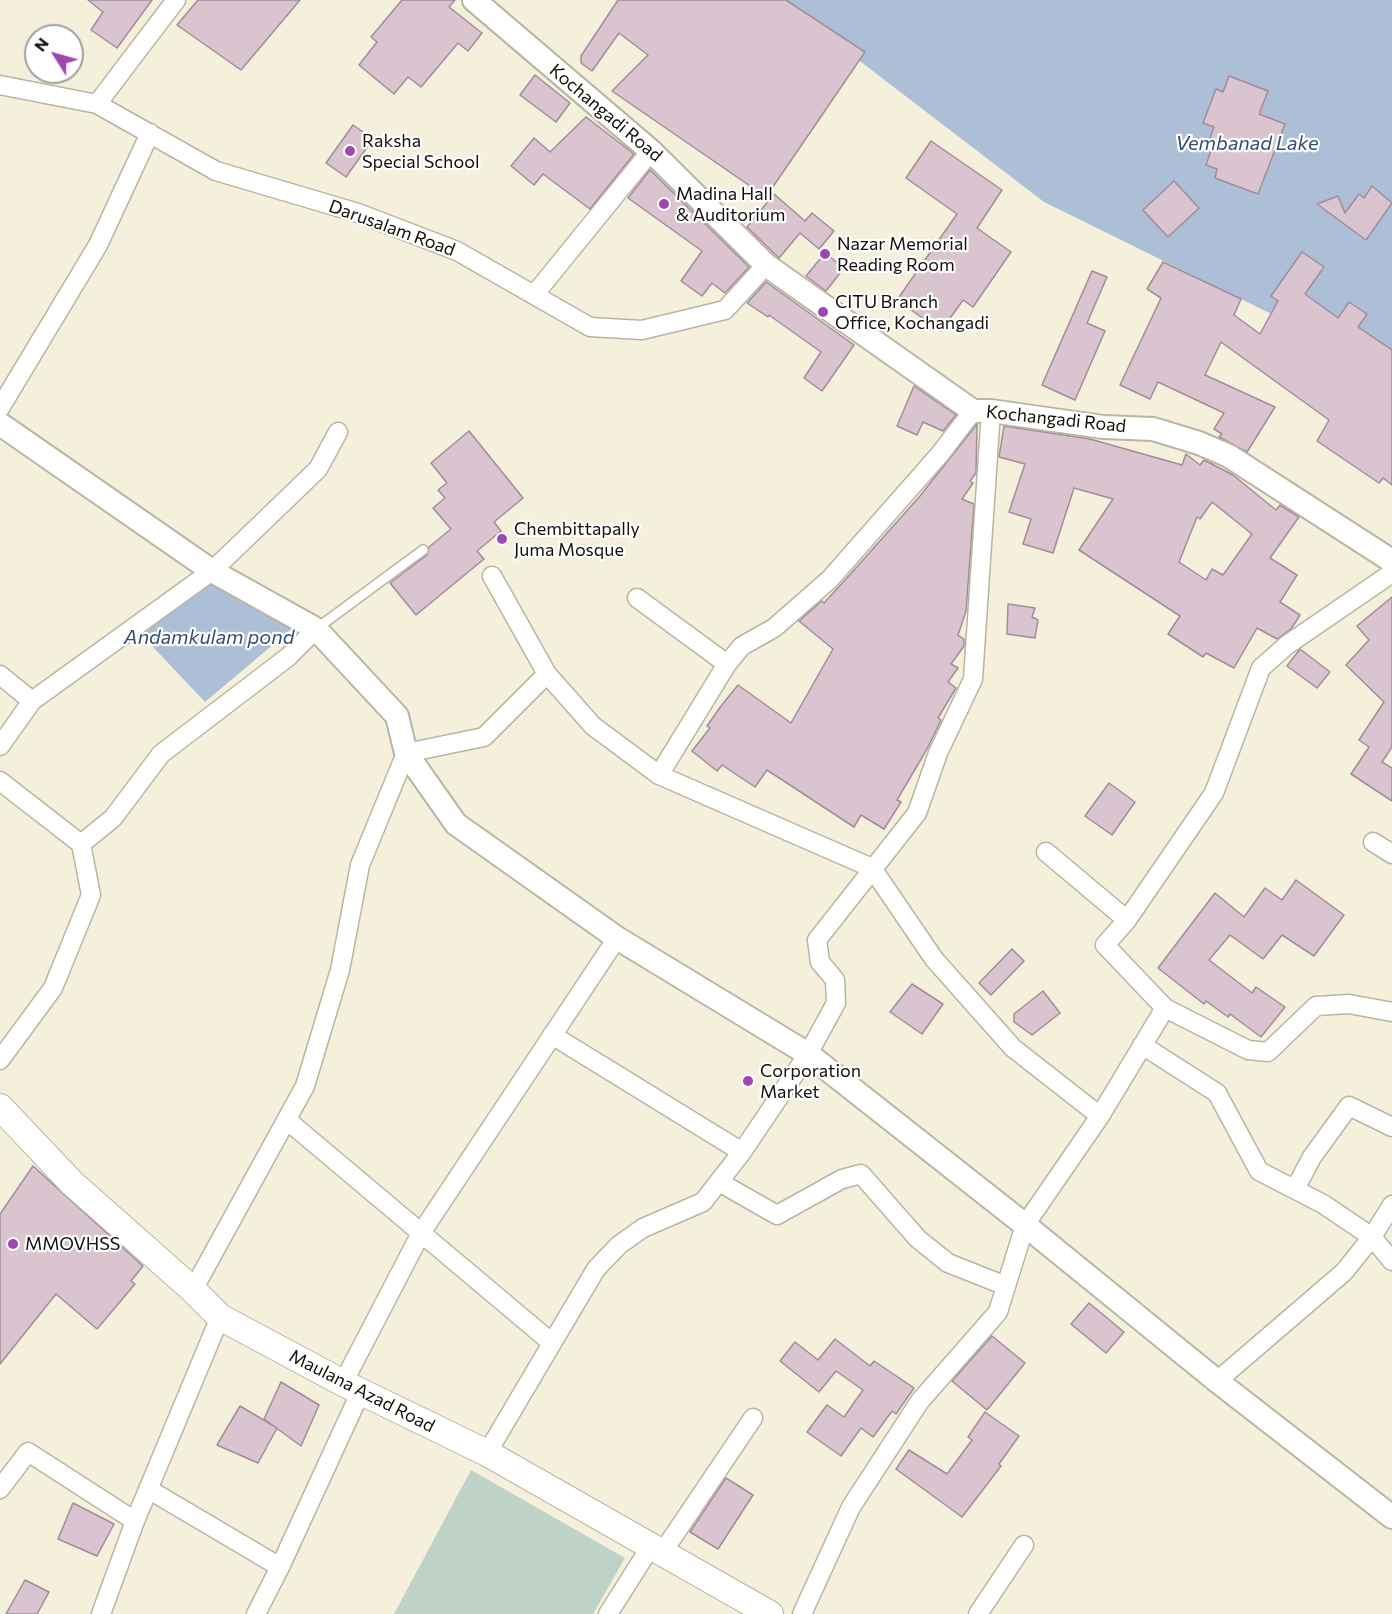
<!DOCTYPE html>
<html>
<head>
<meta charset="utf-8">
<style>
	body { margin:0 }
	#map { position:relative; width:1392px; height:1614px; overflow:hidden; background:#f4f0db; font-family:Commissioner,sans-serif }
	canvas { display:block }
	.north { position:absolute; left:24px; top:24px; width:60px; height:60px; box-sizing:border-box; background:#fff; border:2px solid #a09f9d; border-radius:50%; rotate:307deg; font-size:16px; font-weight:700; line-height:24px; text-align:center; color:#121009 }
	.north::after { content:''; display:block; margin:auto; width:21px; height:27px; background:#9f46b2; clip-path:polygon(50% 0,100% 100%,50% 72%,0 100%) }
</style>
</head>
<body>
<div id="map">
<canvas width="1392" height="1614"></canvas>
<div class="north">N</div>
</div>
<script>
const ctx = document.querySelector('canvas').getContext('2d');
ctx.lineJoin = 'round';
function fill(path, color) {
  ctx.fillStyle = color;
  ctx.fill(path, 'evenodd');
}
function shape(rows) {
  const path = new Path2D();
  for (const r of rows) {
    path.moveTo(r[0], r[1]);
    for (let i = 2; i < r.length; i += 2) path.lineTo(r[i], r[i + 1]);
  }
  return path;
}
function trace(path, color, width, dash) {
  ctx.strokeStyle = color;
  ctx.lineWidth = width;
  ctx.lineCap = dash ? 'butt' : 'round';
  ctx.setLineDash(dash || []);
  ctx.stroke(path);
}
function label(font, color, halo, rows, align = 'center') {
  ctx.font = font + ' Commissioner,sans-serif';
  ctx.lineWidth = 4.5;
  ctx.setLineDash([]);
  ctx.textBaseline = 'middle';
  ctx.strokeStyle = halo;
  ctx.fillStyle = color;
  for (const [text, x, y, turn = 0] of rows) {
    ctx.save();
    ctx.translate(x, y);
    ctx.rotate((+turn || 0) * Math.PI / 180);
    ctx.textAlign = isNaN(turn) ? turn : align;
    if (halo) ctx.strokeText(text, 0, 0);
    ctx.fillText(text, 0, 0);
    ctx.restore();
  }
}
const green = shape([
	[471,1470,625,1558,593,1614,394,1614]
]);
const water = shape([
	[762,0,1392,0,1392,361,1306,331,1044,202,861,62],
	[210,578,294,627,205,702,137,630]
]);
const building = shape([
	[88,0,152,0,117,48,91,30,103,12,88,0],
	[198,0,300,0,241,70,177,25,198,0],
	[402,0,455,0,449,7,482,33,468,51,458,43,421,87,408,77,394,94,359,65,377,42,371,37,402,0],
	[618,0,786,0,865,52,766,197,612,91,648,55,619,33,592,71,581,63,581,56,618,0],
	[535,75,570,103,556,122,520,95,535,75],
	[1229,76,1268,91,1259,114,1285,124,1258,194,1215,178,1217,169,1206,165,1212,148,1207,146,1214,127,1203,123,1216,89,1223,92,1229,76],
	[586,117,634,154,590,209,543,174,534,185,511,166,534,138,550,152,586,117],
	[353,125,373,139,346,177,326,163,353,125],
	[931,141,1002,190,977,228,1011,252,973,307,963,300,941,331,897,300,957,214,906,178,931,141],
	[650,170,749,267,725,293,712,283,702,296,681,281,702,251,628,198,650,170],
	[1174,181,1199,208,1168,237,1143,210,1174,181],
	[1372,186,1392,203,1366,240,1317,204,1338,196,1345,213,1359,194,1364,198,1372,186],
	[774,194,805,221,812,213,834,231,819,249,800,233,779,258,747,227,774,194],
	[1302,252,1324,267,1305,294,1338,318,1349,302,1367,314,1358,327,1392,350,1392,485,1383,478,1379,483,1317,441,1329,420,1221,342,1205,375,1275,407,1247,452,1219,437,1222,434,1214,429,1224,413,1158,382,1150,399,1120,385,1161,298,1147,289,1163,262,1241,299,1234,315,1260,334,1278,301,1271,296,1302,252],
	[825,253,844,268,826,291,806,276,825,253],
	[1092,271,1107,277,1087,323,1105,331,1075,400,1042,385,1092,271],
	[766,282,854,345,822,391,804,378,821,352,769,315,768,317,747,303,766,282],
	[914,386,956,415,943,431,923,422,917,435,897,426,914,386],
	[977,424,976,473,970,481,973,483,962,499,974,504,966,611,958,635,964,639,964,646,951,664,958,668,948,682,956,688,938,718,941,720,927,749,897,800,901,802,884,829,861,815,854,827,767,770,755,787,722,765,717,771,692,751,710,728,707,726,721,706,738,685,791,723,833,649,799,621,822,601,824,603,855,569,920,496,977,424],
	[1004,426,1090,439,1182,465,1186,454,1200,465,1204,460,1233,475,1276,510,1280,505,1299,517,1270,558,1297,575,1280,602,1300,615,1291,629,1277,639,1257,628,1234,668,1206,653,1203,657,1168,634,1180,616,1079,550,1113,499,1074,488,1053,553,1023,544,1031,519,1009,512,1025,464,999,457,1004,426],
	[1212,502,1252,534,1223,575,1212,569,1206,580,1179,562,1197,517,1200,519,1212,502],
	[469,431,523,498,494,522,501,531,477,551,484,559,416,615,390,583,427,555,429,547,451,529,433,508,445,498,438,490,447,483,431,463,469,431],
	[1392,597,1392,747,1382,762,1392,768,1392,801,1351,774,1369,747,1359,740,1384,702,1346,665,1369,640,1357,626,1392,597],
	[1008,604,1035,608,1032,617,1038,620,1035,638,1007,634,1008,604],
	[1300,649,1330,672,1317,688,1287,666,1300,649],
	[1109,783,1135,802,1112,835,1085,816,1109,783],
	[1296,880,1344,915,1314,956,1282,935,1263,959,1230,935,1209,960,1252,993,1256,987,1285,1007,1261,1037,1230,1014,1228,1017,1206,1001,1204,1004,1158,968,1215,893,1244,917,1265,888,1282,900,1296,880],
	[1012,949,1024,961,991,995,979,983,1012,949],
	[912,984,943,1004,922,1034,890,1012,912,984],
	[1043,991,1060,1013,1032,1035,1014,1022,1014,1014,1043,991],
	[33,1166,143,1266,131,1281,135,1284,97,1329,56,1294,0,1364,0,1214,33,1166],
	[1089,1303,1124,1332,1106,1353,1071,1324,1089,1303],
	[992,1336,1025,1363,987,1410,952,1381,992,1336],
	[835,1339,870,1366,874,1361,914,1388,896,1414,892,1411,873,1437,861,1428,841,1456,807,1432,827,1405,844,1417,863,1390,836,1371,819,1392,780,1361,795,1342,818,1360,835,1339],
	[281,1382,319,1405,301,1446,264,1419,281,1382],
	[240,1406,277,1428,258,1463,217,1445,240,1406],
	[985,1412,1019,1436,999,1464,1001,1466,962,1517,896,1469,909,1450,947,1474,972,1440,968,1437,985,1412],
	[726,1478,753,1495,718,1549,690,1532,726,1478],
	[73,1503,114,1524,97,1556,58,1539,73,1503],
	[25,1580,49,1592,37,1614,6,1614,25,1580]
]);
const service = shape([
	[316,629,423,550]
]);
const minor = shape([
	[0,85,97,104,216,171,358,213,457,251,590,327,642,330,725,310,766,265],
	[97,104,176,0],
	[534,295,651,151],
	[0,408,98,245,150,133],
	[492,576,547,674,593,726,659,775,872,868,934,959,1013,1048,1100,1116],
	[637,598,727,664],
	[0,675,32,701],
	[0,746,32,701,212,571,318,469,338,432],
	[659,775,727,664,742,646,774,628,830,579,940,454,973,411],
	[0,781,81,844,91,895,53,988,0,1060],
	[1373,842,1392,854],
	[81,844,113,818,161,754,288,657,316,629],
	[1046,852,1127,920],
	[1165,1008,1105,945,1127,920,1214,793,1261,668,1287,645,1392,573],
	[552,1035,742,1152],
	[1142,1045,1217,1093,1259,1171,1323,1204,1372,1237,1392,1261],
	[288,1121,552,1343],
	[719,1182,777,1215,842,1179,861,1174,918,1239,948,1263,1006,1286],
	[1295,1189,1312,1157,1349,1106,1392,1127],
	[193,1290,305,1086,340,970,360,865,406,753,484,737,547,674],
	[1217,1381,1344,1272,1372,1237,1392,1205],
	[343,1383,421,1233,617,938],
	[487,1453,596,1269,619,1245,643,1228,703,1202,742,1152,808,1054,836,1003,835,980,820,962,817,940,917,813,938,753,973,679,991,411],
	[0,1489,28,1452,135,1521],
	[148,1489,280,1567,256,1614],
	[662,1553,753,1418],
	[280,1567,361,1391],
	[101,1614,135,1521,220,1317],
	[608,1614,651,1546],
	[802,1614,851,1507,920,1401,998,1312,1025,1225,1100,1116,1165,1008,1248,1050,1268,1052,1316,1006,1349,1004,1392,1012],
	[978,1614,1024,1545]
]);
const tertiary = shape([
	[474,0,651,151,766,265,973,411,991,411,1103,427,1153,429,1199,443,1229,456,1392,561],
	[0,424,212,571,316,629,397,716,406,753,456,824,617,938,808,1054,1025,1225,1217,1381,1392,1517]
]);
const secondary = shape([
	[0,1107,72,1183,193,1290,220,1317,343,1383,487,1453,770,1614]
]);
const markers = [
	[350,151,6,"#9f46b2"],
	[664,204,6,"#9f46b2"],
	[825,254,6,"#9f46b2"],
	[823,312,6,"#9f46b2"],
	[502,539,6,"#9f46b2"],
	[748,1081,6,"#9f46b2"],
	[13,1244,6,"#9f46b2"]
];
const streetNames = [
	["Kochangadi Road",606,113,40],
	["Darusalam Road",392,228,20],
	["Kochangadi Road",1056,419,6],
	["Maulana Azad Road",362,1391,27]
];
const poiNames = [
	["Raksha",362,141],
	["Special School",362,162],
	["Madina Hall",676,194],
	["& Auditorium",676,215],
	["Nazar Memorial",837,244],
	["Reading Room",837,265],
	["CITU Branch",835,302],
	["Office, Kochangadi",835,323],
	["Chembittapally",514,529],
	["Juma Mosque",514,550],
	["Corporation",760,1071],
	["Market",760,1092],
	["MMOVHSS",25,1244]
];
const waterNames = [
	["Vembanad Lake",1247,143],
	["Andamkulam pond",209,637]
];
fill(green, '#bfd2c8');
fill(water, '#acbfd7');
fill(building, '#d9c4cf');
trace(building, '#a18d98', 1.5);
trace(service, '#b9b5a1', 12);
trace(minor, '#b9b5a1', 21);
trace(tertiary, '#b9b5a1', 26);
trace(secondary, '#b9b5a1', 28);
trace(service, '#fff', 9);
trace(minor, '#fff', 18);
trace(tertiary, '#fff', 22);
trace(secondary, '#fff', 26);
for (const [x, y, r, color] of markers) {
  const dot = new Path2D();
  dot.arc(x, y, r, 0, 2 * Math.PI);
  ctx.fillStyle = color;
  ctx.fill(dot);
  trace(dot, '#fff', 2);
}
label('18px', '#121009', '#fff', streetNames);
label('18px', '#121009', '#fff', poiNames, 'left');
label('italic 20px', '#314d72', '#fff', waterNames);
</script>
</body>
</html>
